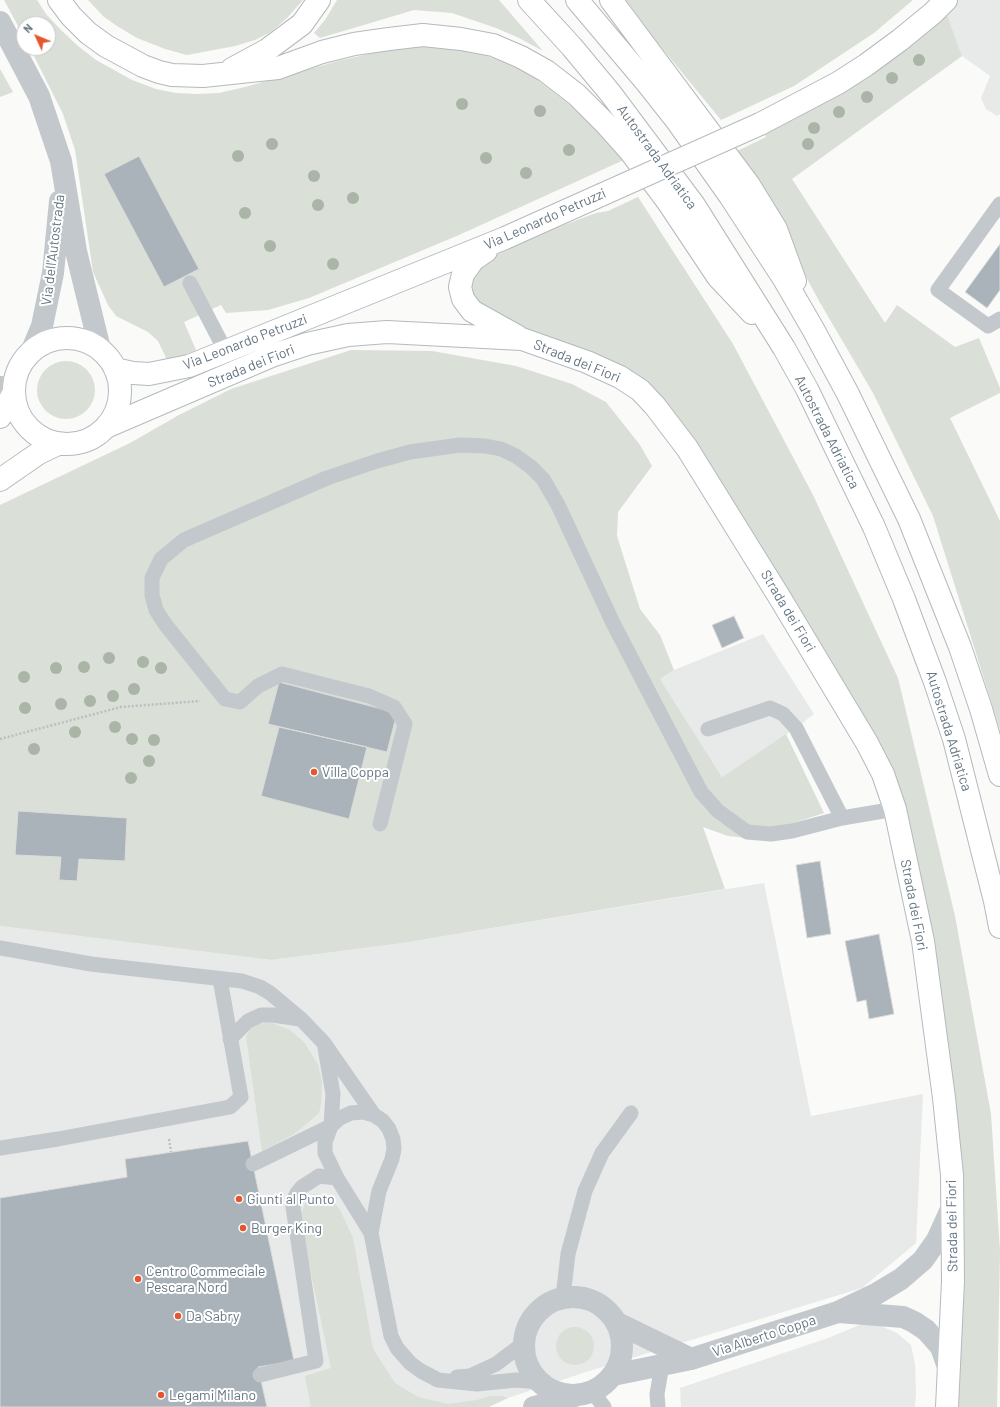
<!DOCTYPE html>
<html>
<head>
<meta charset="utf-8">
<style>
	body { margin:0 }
	#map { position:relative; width:1000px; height:1407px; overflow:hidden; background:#fafaf8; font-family:Barlow,sans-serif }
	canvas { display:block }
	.north { position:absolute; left:16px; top:16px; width:40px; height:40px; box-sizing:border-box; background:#fff; border:1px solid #c1c8cd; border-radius:50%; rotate:314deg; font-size:11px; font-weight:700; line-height:16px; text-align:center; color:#657683 }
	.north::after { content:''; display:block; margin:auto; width:14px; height:18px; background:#e4572e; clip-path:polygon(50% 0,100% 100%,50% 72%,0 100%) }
</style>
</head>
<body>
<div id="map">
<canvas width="1000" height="1407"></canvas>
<div class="north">N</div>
</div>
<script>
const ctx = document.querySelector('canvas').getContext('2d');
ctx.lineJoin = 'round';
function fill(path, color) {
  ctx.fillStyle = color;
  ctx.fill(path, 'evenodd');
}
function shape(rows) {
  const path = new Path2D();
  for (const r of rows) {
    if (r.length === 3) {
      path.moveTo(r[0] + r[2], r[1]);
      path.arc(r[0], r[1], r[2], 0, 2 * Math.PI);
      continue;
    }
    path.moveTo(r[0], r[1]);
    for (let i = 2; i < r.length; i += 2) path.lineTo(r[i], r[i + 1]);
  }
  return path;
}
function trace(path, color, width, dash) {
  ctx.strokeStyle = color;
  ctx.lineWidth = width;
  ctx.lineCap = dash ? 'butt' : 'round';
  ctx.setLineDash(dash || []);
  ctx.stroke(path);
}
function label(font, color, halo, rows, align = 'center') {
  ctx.font = font + ' Barlow,sans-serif';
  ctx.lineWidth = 4;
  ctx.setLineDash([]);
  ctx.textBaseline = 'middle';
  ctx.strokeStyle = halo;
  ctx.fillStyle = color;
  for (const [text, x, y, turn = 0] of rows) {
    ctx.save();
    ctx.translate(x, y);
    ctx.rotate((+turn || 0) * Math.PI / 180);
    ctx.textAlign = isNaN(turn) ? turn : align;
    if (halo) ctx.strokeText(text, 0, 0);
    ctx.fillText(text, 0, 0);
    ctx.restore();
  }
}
const built = shape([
	[954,0,1000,0,1000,114,997,116,986,109,981,98,990,76,962,56,945,9],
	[763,634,814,714,796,728,722,777,660,679,674,670],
	[764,883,811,1116,923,1094,916,1243,862,1288,586,1372,496,1402,489,1407,0,1407,0,926,271,960,403,943],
	[869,1321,897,1333,911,1345,915,1364,916,1392,915,1407,681,1407,680,1388,828,1338]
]);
const green = shape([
	[4,0,37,0,46,14,60,29,78,46,96,60,132,80,156,89,176,93,197,94,219,93,245,87,338,61,373,53,415,47,448,47,479,53,506,63,531,75,587,118,626,159,459,235,309,298,268,310,226,313,221,305,184,322,196,350,168,362,158,341,148,332,116,316,108,305,93,272,75,150,63,114,30,48,48,48,48,24,24,24,24,37],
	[88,0,303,0,287,18,271,32,255,40,235,46,187,55,165,49,137,38,117,26,104,17],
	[337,0,499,0,543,51,517,37,496,28,452,13,414,10,320,38,314,33,325,20],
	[626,0,913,0,874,33,794,86,721,120,657,42],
	[945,9,962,56,792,179,885,323,897,305,955,347,979,338,1000,388,1000,393,950,418,1000,521,1000,730,933,516,873,393,819,301,783,234,733,153,766,137,762,130],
	[0,69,13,92,0,97],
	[638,197,733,344,813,495,898,678,955,916,991,1114,1000,1251,997,1407,953,1407,955,1154,885,768,662,403,491,317,468,299,472,267,502,248,596,213,608,211],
	[351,350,432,351,516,366,572,384,606,402,640,445,652,466,618,512,617,536,640,609,660,635,674,670,660,679,722,777,786,734,824,813,747,838,728,836,703,827,725,889,403,943,271,960,0,926,0,505,130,443,179,415,231,389],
	[66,390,29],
	[270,1022,290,1030,304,1042,318,1065,322,1082,321,1104,319,1113,304,1126,294,1134,262,1151,246,1036,254,1025],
	[313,1194,329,1196,340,1210,353,1238,373,1349,395,1383,418,1397,448,1404,477,1400,490,1396,501,1396,508,1398,489,1407,311,1407,305,1376,331,1368,302,1231,301,1214,307,1199],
	[575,1346,19]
]);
const building = shape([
	[139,156,199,269,164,287,104,174,139,156],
	[1000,244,1000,290,987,308,965,292,1000,244],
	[734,616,744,638,722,648,712,625,734,616],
	[279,682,397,713,387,752,268,724,279,682],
	[279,727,367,747,349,819,261,796,279,727],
	[18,811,127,818,125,861,79,859,77,881,59,880,61,857,15,855,18,811],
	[820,861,831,934,807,938,796,865,820,861],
	[879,934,894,1014,869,1019,866,1000,857,1002,845,941,879,934],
	[248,1141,294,1361,258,1367,267,1407,0,1407,0,1198,127,1177,125,1159,248,1141]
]);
const path = shape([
	[0,739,121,707,200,701],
	[169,1139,171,1152]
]);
const service = shape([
	[1000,204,938,290,988,326,1000,319],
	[190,283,226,352],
	[708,729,770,708,783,714,796,728,842,818],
	[380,824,405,724,394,707,369,696,282,674,258,686,240,702,225,699,165,624,156,610,152,595,152,578,161,559,184,540,327,478,377,461,410,452,460,445,485,446,501,449,516,456,531,467,543,479,558,505,613,623,654,702,701,792,718,811,747,832,771,834,792,831,842,818,895,809],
	[0,948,91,964,242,981,260,987,270,993,301,1019,324,1043,374,1115],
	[230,1039,248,1021,261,1015,273,1015,300,1019],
	[325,1048,333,1094,331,1126],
	[0,1148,58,1139,230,1107,241,1097,220,979],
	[253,1164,331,1126],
	[371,1233,337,1178,325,1153,325,1142,331,1126,340,1118,351,1113,363,1112,374,1115,383,1121,389,1129,393,1139,394,1149,392,1159,379,1191,371,1233,391,1336,397,1348,410,1363,421,1371,438,1380,477,1384,516,1380,539,1382],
	[563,1297,568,1254,585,1191,602,1153,631,1113],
	[260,1375,316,1361,293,1207,294,1199,297,1193,302,1187,319,1176,337,1178],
	[457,1377,470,1376,496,1364,524,1343],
	[592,1391,604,1407],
	[658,1407,657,1394,662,1365]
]);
const minor = shape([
	[0,22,39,96,61,161,76,251,100,349],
	[32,350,42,326,53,273,60,201],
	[0,387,13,387],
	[573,1346,49],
	[839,1312,903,1317,914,1322,926,1330,941,1347,948,1367],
	[617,1323,691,1359],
	[613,1375,691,1359,838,1312,876,1294,901,1279,923,1260,937,1240,952,1207],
	[534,1407,575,1396]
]);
const secondary = shape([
	[760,124,838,83,866,65,900,40,933,13,946,0],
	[486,251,473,260,463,274,460,287,463,299,472,311,517,336],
	[67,391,53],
	[115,369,133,373,149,374,189,366,505,238,601,195],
	[0,417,13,394],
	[106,427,274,355,307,344,348,335,387,332,522,339,587,362,620,377,640,390,655,406,687,448,780,598,867,743,883,774,895,809,923,941,944,1098,952,1175,953,1281,947,1407],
	[0,480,39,453,58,444]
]);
const motorway = shape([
	[59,0,71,16,88,33,106,46,143,66,159,72,172,75,203,76,278,68,322,52,354,44,389,39,423,35,461,39,493,45,521,57,546,71,577,95,605,123,630,151,668,202,718,277,752,313],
	[529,0,572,47,611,94,694,205,784,348,807,389,874,527,904,599,935,682,954,739,995,901,1000,927],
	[577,0,647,83,677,121,730,196,784,279,813,329,848,394,909,519,960,647,981,709,1000,775],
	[611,0,749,185,776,229,795,281],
	[232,69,267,50,302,24,319,0]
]);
const secondaryBridge = shape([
	[601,195,760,124]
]);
const trees = [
	[919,60],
	[892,78],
	[867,97],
	[462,104],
	[540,111],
	[839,112],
	[814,128],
	[272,144],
	[808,144],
	[569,150],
	[238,156],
	[486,158],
	[526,173],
	[314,176],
	[353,198],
	[318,205],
	[245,213],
	[270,246],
	[333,264],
	[109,658],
	[143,662],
	[84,667],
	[56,668],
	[161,668],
	[24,677],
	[134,689],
	[113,696],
	[90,701],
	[61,704],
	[25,708],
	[115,727],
	[75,732],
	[132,739],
	[154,740],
	[34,749],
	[149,761],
	[131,778]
];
const markers = [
	[314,772,4,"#e4572e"],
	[239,1199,4,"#e4572e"],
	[243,1228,4,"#e4572e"],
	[138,1279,4,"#e4572e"],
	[178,1316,4,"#e4572e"],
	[161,1395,4,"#e4572e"]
];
const streetNames = [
	["Autostrada Adriatica",657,157,54],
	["Via Leonardo Petruzzi",545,219,-24],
	["Via dell'Autostrada",53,250,-83],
	["Via Leonardo Petruzzi",245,342,-21],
	["Strada dei Fiori",577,361,22],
	["Strada dei Fiori",251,366,-22],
	["Autostrada Adriatica",827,432,63],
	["Strada dei Fiori",788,611,59],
	["Autostrada Adriatica",949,731,73],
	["Strada dei Fiori",914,905,79],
	["Strada dei Fiori",952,1226,-91],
	["Via Alberto Coppa",764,1336,-18]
];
const poiNames = [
	["Villa Coppa",322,772],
	["Giunti al Punto",247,1199],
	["Burger King",251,1228],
	["Centro Commeciale",146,1271],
	["Pescara Nord",146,1287],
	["Da Sabry",186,1316],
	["Legami Milano",169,1395]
];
fill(built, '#e8e9e9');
fill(green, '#dadfd7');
fill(building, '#aab3b9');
trace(building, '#dcdcda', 1);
trace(secondary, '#b3babf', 24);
trace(motorway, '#b4b9bd', 24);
trace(path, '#bbbfc2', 2.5, [2, 2]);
trace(service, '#c3c8cc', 15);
trace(minor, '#c3c8cc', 22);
trace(secondary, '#fff', 22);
trace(motorway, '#fff', 22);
trace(secondaryBridge, '#b3babf', 24, []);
trace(secondaryBridge, '#fff', 22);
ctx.fillStyle = '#aab4a7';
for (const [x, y] of trees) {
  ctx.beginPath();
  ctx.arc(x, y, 6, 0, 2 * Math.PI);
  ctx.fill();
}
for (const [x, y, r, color] of markers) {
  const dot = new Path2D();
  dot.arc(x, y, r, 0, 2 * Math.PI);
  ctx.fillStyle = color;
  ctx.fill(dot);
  trace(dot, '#fff', 1.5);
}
label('14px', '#657683', '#fff', streetNames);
label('14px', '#657683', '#fff', poiNames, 'left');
</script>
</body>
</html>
